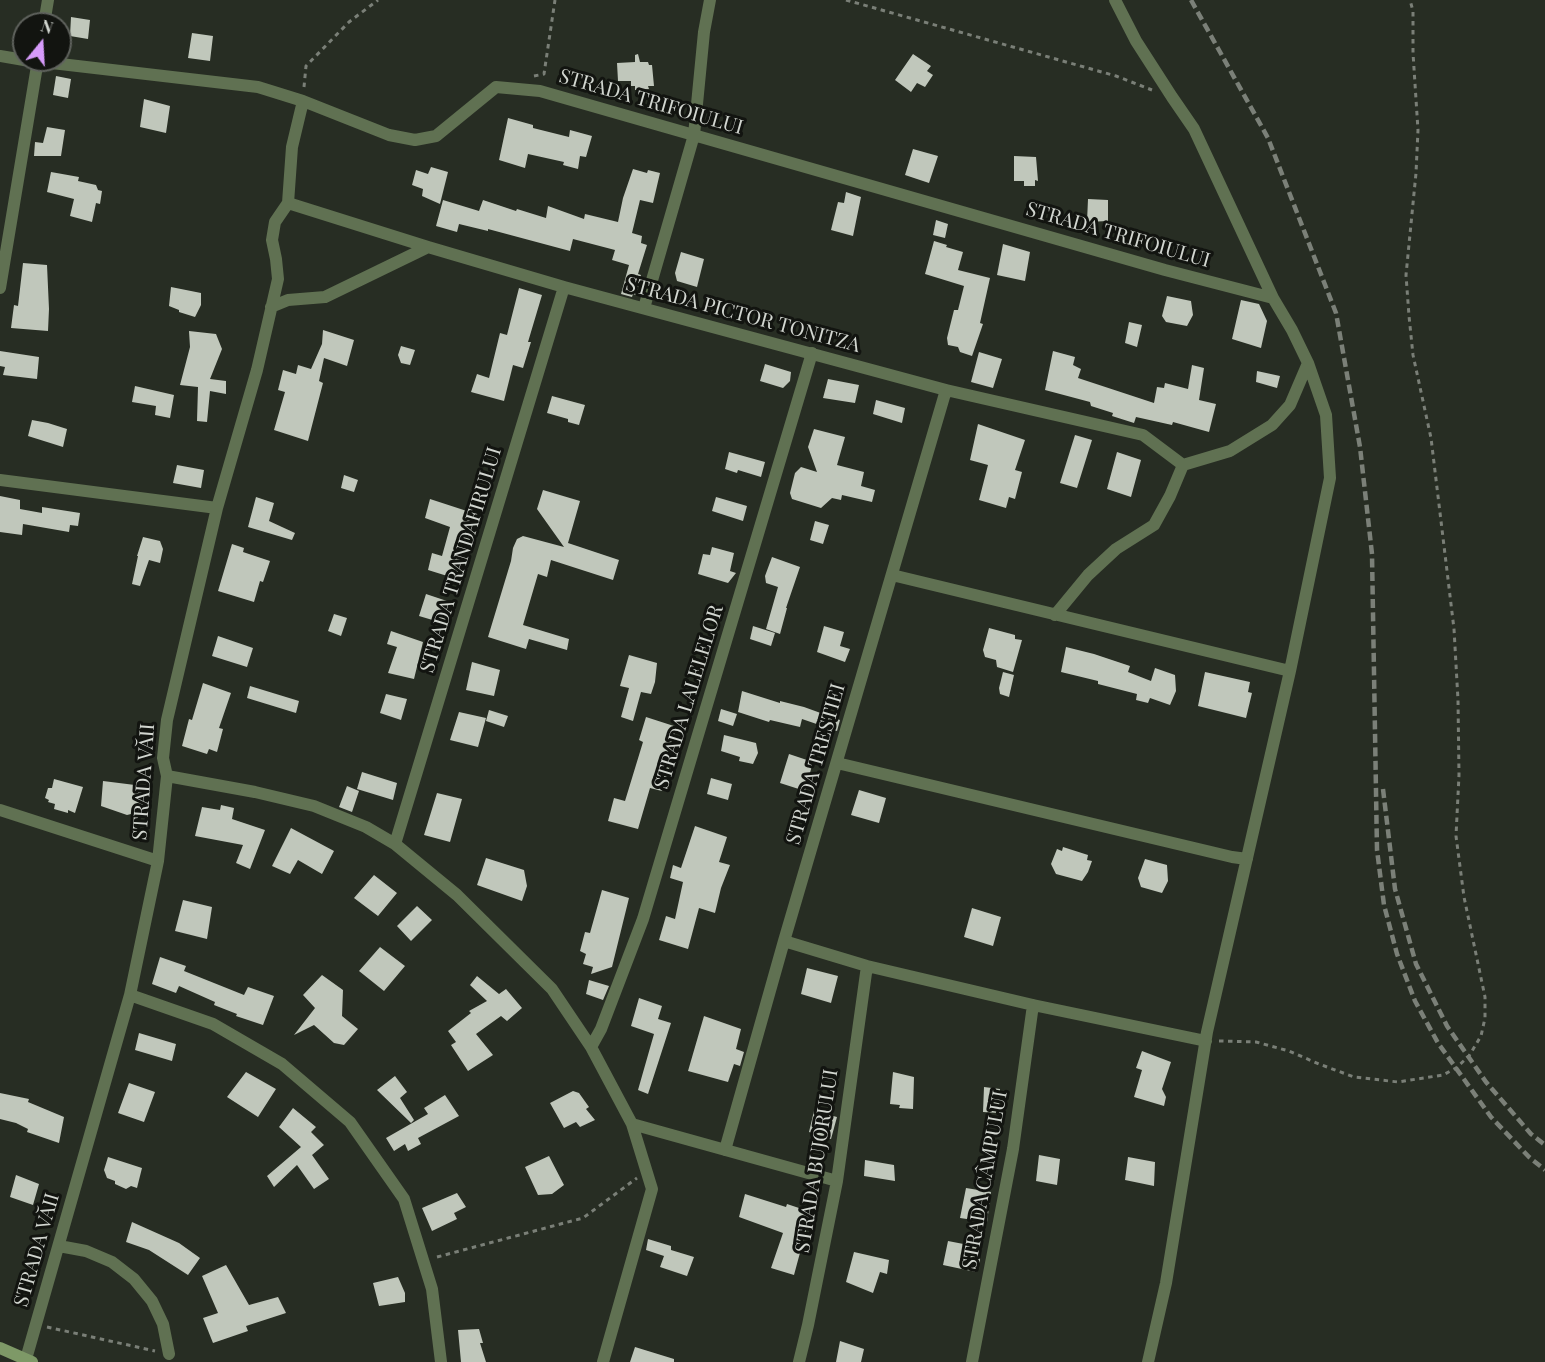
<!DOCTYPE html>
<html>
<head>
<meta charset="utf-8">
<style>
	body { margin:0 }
	#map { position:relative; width:1545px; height:1362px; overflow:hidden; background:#272d23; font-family:"Playfair Display",serif }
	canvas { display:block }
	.north { position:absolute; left:12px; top:12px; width:60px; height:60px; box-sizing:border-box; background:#121410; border:2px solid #5f625d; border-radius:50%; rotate:18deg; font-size:16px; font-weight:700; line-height:24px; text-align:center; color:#d2d6d0 }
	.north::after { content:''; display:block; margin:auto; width:21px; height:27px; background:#d69bfa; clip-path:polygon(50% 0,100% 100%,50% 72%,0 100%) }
</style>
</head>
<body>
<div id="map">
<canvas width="1545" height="1362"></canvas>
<div class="north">N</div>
</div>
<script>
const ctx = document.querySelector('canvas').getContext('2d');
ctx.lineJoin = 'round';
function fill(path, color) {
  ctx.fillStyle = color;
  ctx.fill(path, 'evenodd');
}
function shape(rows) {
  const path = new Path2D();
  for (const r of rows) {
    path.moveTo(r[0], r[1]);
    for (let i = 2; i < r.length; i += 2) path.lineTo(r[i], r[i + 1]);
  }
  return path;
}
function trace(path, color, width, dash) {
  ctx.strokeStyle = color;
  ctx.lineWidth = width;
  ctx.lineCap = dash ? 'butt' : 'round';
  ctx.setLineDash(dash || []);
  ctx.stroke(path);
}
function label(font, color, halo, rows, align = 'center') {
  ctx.font = font + ' "Playfair Display",serif';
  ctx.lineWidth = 6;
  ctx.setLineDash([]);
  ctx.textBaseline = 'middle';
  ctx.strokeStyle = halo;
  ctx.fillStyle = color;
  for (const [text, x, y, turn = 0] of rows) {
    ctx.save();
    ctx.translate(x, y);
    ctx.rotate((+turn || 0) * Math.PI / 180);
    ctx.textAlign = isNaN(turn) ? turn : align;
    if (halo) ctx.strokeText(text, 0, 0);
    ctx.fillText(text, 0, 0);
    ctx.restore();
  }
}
const building = shape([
	[71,17,90,20,88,39,70,36],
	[192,33,213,36,210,61,188,58],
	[638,54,640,62,648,62,649,65,652,65,654,86,648,86,649,89,635,90,635,86,631,86,631,81,618,81,617,63,635,62,635,55],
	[913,54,931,66,927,71,933,75,925,87,917,83,911,92,895,80],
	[56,76,71,79,68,98,53,95],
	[144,99,170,106,166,133,140,127],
	[508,118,533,125,533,128,569,137,570,130,592,136,586,157,580,156,578,169,563,165,564,162,528,154,525,168,499,160],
	[47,127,65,130,61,156,34,156,35,142,43,143],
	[913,149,938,156,929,183,905,175],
	[1014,156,1036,157,1038,181,1035,180,1035,186,1024,186,1024,181,1014,181],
	[431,167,448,172,440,204,422,196,423,189,412,185,416,170,428,174],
	[633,169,647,173,648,170,660,173,653,203,640,200,632,233,642,236,641,243,647,245,638,274,641,275,636,295,633,294,632,297,621,294,629,265,612,260,615,250,573,239,570,251,488,229,488,231,459,224,457,232,436,226,443,200,479,211,483,200,516,211,517,209,546,218,548,206,584,219,585,214,618,222,623,198],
	[51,172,79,177,78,181,96,185,98,190,102,191,100,204,96,203,92,222,70,216,74,199,47,192],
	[846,192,861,197,853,236,831,230,838,202,844,203],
	[1088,199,1108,200,1108,221,1087,222],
	[936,220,948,224,945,238,933,235],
	[934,241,947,245,946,247,963,252,958,270,990,278,980,323,983,324,972,356,960,352,958,347,948,345,947,338,954,310,958,310,964,286,925,274],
	[1003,244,1030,252,1025,281,997,275],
	[681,252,704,259,697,287,677,281,675,273],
	[23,263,47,265,49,309,48,331,11,328,14,305,18,306],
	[171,287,201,293,201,305,195,317,179,312,179,310,169,306],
	[519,288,542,295,528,342,531,342,523,368,513,365,504,401,471,392,477,374,489,378,500,333,507,335],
	[1167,296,1191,301,1193,315,1187,326,1166,322,1162,316],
	[1241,300,1259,304,1267,321,1261,348,1232,339],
	[1129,322,1142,325,1137,347,1125,343],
	[323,330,354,340,347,366,324,358,319,381,323,383,308,441,274,430,285,392,278,390,283,370,296,374,298,365,311,369,322,344],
	[189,331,216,334,222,349,210,379,226,381,226,394,210,391,207,422,197,421,198,387,180,385,190,347],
	[401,346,415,350,410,365,401,363,398,355],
	[0,351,39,357,37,379,3,375,5,367,0,366],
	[1053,351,1075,357,1073,365,1081,369,1078,378,1154,403,1157,387,1164,388,1165,383,1188,389,1192,365,1204,368,1199,400,1216,404,1209,432,1173,422,1172,425,1136,417,1134,423,1112,416,1113,413,1091,406,1090,402,1045,390],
	[979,352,1002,359,993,388,971,382],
	[765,364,791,372,790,381,783,388,760,381],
	[1257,371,1280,376,1277,388,1256,382],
	[828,379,859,385,855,403,823,398],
	[135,386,174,395,170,418,155,415,156,406,132,402],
	[552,396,585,405,579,425,568,422,568,419,547,413],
	[876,400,905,408,902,423,873,414],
	[32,420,48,423,67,429,63,447,28,436],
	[978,424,1025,440,1015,470,1022,472,1015,499,1009,497,1006,508,979,500,988,465,970,460],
	[814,429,845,437,837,465,864,472,861,486,875,490,872,502,842,495,841,500,832,498,821,508,792,499,790,493,795,473,801,467,817,472,808,447],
	[1075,435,1092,440,1077,488,1060,483],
	[729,452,765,462,761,477,738,470,737,473,725,469],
	[1117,452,1141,460,1131,497,1107,489],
	[177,465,204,470,201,488,173,483],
	[344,475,358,480,354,492,341,488],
	[543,490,580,501,568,543,619,560,613,580,551,560,547,577,538,574,523,625,569,639,567,650,529,639,526,649,488,637,511,561,513,548,517,539,523,536,564,547,537,509],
	[0,496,20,500,20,509,42,513,42,507,80,513,78,526,70,525,69,532,23,524,22,535,0,532],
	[256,497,274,503,269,521,295,533,292,540,248,527],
	[716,497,747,506,743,521,712,511],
	[430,499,476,514,471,532,473,533,467,557,463,556,457,579,428,570,432,553,442,556,450,527,425,518],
	[815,521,829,525,823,544,810,540],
	[143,537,160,541,163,549,160,563,149,560,140,586,132,584,138,556,137,556],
	[232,544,244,548,243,552,270,561,263,582,260,581,254,602,218,591],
	[712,547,734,553,730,571,736,573,728,583,698,574,703,554,710,555],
	[772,557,800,567,786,608,787,608,780,634,766,629,778,587,766,583,765,576],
	[426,594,453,603,446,624,419,616],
	[334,614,347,618,341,636,328,631],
	[753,626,775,633,771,646,750,639],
	[824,626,844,632,840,646,850,649,845,662,817,652],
	[989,628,1015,635,1015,639,1022,640,1013,672,997,667,996,660,985,657,983,650],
	[391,631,423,642,414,679,388,673,397,647,387,644],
	[218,636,253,648,247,667,212,656],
	[1066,647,1094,654,1130,666,1128,672,1151,681,1155,668,1175,675,1176,691,1170,705,1150,698,1148,703,1136,700,1137,694,1098,684,1098,681,1061,672],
	[629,655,657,663,655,682,651,694,641,692,633,721,621,717,629,688,620,686],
	[472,662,500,670,494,696,466,690],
	[1003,672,1014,675,1009,697,1000,694,999,688],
	[1205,672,1250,682,1248,692,1252,693,1246,718,1198,706],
	[203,683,231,693,219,728,223,729,217,752,209,749,207,754,182,746,189,719,192,720],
	[250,686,299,701,296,713,247,698],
	[742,691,780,703,780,701,804,707,840,720,837,731,802,719,800,727,770,720,769,722,738,712],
	[386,694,407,699,401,720,380,713],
	[721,709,737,714,733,726,718,721],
	[489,710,508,716,504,727,486,721],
	[459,712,486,718,478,747,450,740],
	[646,717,677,727,663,766,669,768,662,791,650,788,638,829,608,821,614,798,625,801,643,742,639,740],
	[724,735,756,743,758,753,753,764,739,761,740,757,721,751],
	[789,754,813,762,805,791,780,783],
	[362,772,397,783,393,800,357,789],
	[711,778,732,784,728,800,707,794],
	[54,779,83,787,75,813,68,810,68,813,54,809,55,804,48,802,49,800,45,798,48,788,52,788],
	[103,781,143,786,147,810,127,815,101,806],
	[347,786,359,791,352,812,339,807],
	[859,790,886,798,879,823,851,815],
	[437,793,462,799,450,842,424,835],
	[221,805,234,808,232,819,265,830,250,869,236,863,243,845,195,836,202,807,220,810],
	[695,826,727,837,719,862,730,865,721,888,715,913,699,908,688,949,659,940,666,916,675,919,683,882,670,878,673,865,681,868],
	[291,828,334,851,322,874,298,860,290,874,272,866],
	[1063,847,1088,855,1087,860,1092,861,1088,872,1082,881,1056,874,1051,864,1057,849,1062,851],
	[486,858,524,870,527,886,522,901,477,885],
	[1145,859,1167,865,1168,881,1162,893,1141,887,1138,878],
	[374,875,397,893,378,916,354,898],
	[602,890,629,898,612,967,591,974,593,967,583,964,586,954,580,951,585,932,590,933],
	[183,900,212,907,207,939,175,931],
	[417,906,432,920,411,941,397,926],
	[972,908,1001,917,993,946,964,937],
	[380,947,405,966,384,991,359,971],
	[160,957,186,966,184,971,244,995,248,987,274,996,263,1025,236,1016,237,1014,214,1005,215,1002,179,986,176,993,152,984],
	[807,968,838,976,831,1003,801,994],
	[322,975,343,990,342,1016,358,1029,344,1045,334,1043,314,1025,294,1035,315,1008,303,995],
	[477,976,499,994,506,989,522,1008,507,1021,501,1016,476,1034,493,1055,468,1071,451,1045,456,1042,448,1031,471,1013,469,1011,487,1001,470,985],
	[589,980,609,986,603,1000,586,994],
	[639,998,662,1006,658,1019,671,1023,648,1094,638,1090,654,1034,631,1026],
	[704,1016,741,1029,736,1049,744,1052,740,1066,734,1064,728,1082,688,1071],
	[139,1033,176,1044,172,1061,135,1050],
	[1142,1051,1171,1062,1162,1089,1166,1097,1164,1106,1134,1097,1142,1070,1136,1068],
	[246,1072,276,1089,258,1117,227,1097],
	[893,1072,914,1077,913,1109,899,1108,900,1105,890,1104],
	[395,1076,407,1092,400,1098,414,1120,411,1123,377,1090],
	[129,1083,155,1092,144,1122,118,1113],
	[984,1087,1000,1089,999,1113,983,1112],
	[573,1091,579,1093,589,1107,586,1109,595,1120,580,1127,576,1122,564,1128,550,1103],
	[0,1093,29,1099,28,1102,64,1117,59,1143,27,1132,28,1129,16,1123,0,1119],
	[445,1095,459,1116,418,1138,421,1144,408,1151,405,1144,394,1151,386,1138,428,1114,424,1108],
	[293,1108,316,1127,311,1132,324,1145,312,1155,329,1179,314,1189,297,1165,274,1187,267,1176,301,1147,279,1127],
	[814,1111,837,1117,831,1139,809,1132],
	[1039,1155,1060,1159,1057,1185,1036,1181],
	[549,1156,564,1185,552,1194,538,1195,525,1167],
	[108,1157,142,1168,137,1188,131,1186,126,1189,115,1184,115,1181,107,1178,104,1170],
	[1128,1157,1155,1162,1154,1186,1125,1180],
	[865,1160,894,1165,895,1181,864,1176],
	[16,1175,39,1184,33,1205,10,1197],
	[966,1188,991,1192,987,1222,960,1218],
	[457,1193,466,1207,454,1213,457,1219,432,1231,422,1208],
	[745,1194,786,1207,787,1204,811,1212,794,1275,771,1268,783,1233,739,1217],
	[132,1222,179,1243,200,1258,188,1275,149,1250,126,1242],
	[648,1239,671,1246,671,1250,694,1257,687,1276,660,1267,664,1256,646,1250],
	[948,1241,979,1247,980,1261,976,1272,943,1265],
	[854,1252,889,1260,887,1274,880,1272,873,1293,846,1282],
	[226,1265,249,1305,278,1297,286,1313,246,1326,248,1331,213,1343,203,1318,218,1313,202,1276],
	[398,1277,405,1293,405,1302,379,1306,373,1283],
	[479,1329,483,1343,480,1343,486,1362,461,1362,458,1330],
	[840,1341,864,1349,861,1362,836,1362],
	[635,1347,674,1359,674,1362,630,1362]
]);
const path = shape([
	[846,0,1116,76,1152,90],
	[534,76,544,74,555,0],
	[304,87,306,66,349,22,378,0],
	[1219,1041,1256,1042,1289,1051,1319,1064,1354,1077,1398,1082,1443,1075,1456,1068,1469,1056,1481,1036,1485,1018,1485,997,1464,897,1456,836,1459,775,1458,700,1454,629,1431,438,1413,355,1409,316,1406,275,1416,173,1418,130,1413,53,1413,11,1410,0],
	[437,1257,583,1218,637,1178],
	[47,1327,155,1351]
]);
const minor = shape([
	[1115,0,1136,41,1172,97,1194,129,1273,298,1292,330,1308,363,1326,415,1330,478,1290,671,1207,1032,1166,1283,1148,1362],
	[44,24,48,0],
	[0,56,24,60],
	[26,60,258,87,303,101,389,135,415,140,436,136,496,87,540,91,1165,270,1273,298],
	[288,203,428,247,564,287,946,390,1143,435,1183,465],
	[0,288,38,60],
	[271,307,288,300,325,297,428,247],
	[644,308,694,135,704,32,710,0],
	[0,480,217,508],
	[892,575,1290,671],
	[1055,615,1088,575,1116,549,1154,525,1170,496,1183,465,1230,451,1272,425,1290,405,1308,363],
	[837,763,1232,857,1247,859],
	[167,776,255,792,314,806,366,827,395,844,457,895,552,989,591,1047,632,1124,652,1189,603,1362],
	[0,810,158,861],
	[395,844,564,287],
	[784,941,867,966,1033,1005,1206,1041],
	[130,995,213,1024,282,1064,350,1122,404,1199,432,1289,441,1362],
	[591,1047,601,1029,643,919,812,353],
	[632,1124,837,1181],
	[725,1150,784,941,946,390],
	[59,1246,86,1251,112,1262,134,1279,152,1301,163,1324,169,1354],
	[26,1359,130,995,158,861,167,776,163,758,167,720,217,508,257,370,278,279,276,259,272,240,275,222,288,203,292,147,303,101],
	[799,1362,808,1325,837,1181,867,966],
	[972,1362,1013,1149,1033,1005]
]);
const secondary = shape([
	[0,1348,32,1362]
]);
const rail = shape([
	[1191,0,1268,138,1336,313,1360,447,1372,554,1377,850,1384,905,1397,954,1415,1001,1438,1043,1491,1117,1529,1157,1545,1170],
	[1383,789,1395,889,1416,964,1447,1026,1486,1082,1531,1134,1545,1145]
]);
const streetNames = [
	["STRADA TRIFOIULUI",651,102,16],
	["STRADA TRIFOIULUI",1118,235,16],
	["STRADA PICTOR TONITZA",743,315,15],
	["STRADA TRANDAFIRULUI",461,560,-73],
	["STRADA LALELELOR",689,697,-73],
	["STRADA TRESTIEI",816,764,-74],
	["STRADA VĂII",144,782,-86],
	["STRADA BUJORULUI",817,1161,-81],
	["STRADA CÂMPULUI",985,1180,-80],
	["STRADA VĂII",37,1250,-74]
];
fill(building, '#c0c7bb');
trace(path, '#7a7f77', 3, [4.5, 4.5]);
trace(minor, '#607152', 12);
trace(secondary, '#7e9967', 12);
trace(rail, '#7b8078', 4.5, [9, 4.5]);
label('20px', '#d2d6d0', '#121410', streetNames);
</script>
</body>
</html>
